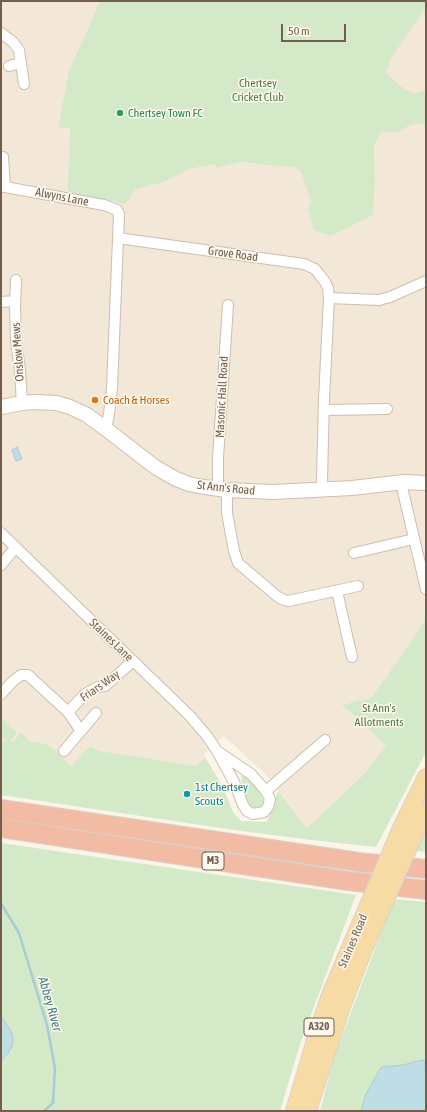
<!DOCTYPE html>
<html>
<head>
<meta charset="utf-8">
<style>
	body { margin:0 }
	#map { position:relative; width:427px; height:1112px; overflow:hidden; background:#fbf5e9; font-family:"Asap Condensed",sans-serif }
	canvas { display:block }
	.frame { position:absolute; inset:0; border:2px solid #755d4e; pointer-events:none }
	.scale { position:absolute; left:281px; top:24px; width:65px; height:18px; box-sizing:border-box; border:2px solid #755d4e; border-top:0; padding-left:5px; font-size:12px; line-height:14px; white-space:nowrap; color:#755d4e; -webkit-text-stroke:3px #fef9ef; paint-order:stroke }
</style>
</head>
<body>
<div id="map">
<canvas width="427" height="1112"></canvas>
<div class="frame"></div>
<div class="scale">50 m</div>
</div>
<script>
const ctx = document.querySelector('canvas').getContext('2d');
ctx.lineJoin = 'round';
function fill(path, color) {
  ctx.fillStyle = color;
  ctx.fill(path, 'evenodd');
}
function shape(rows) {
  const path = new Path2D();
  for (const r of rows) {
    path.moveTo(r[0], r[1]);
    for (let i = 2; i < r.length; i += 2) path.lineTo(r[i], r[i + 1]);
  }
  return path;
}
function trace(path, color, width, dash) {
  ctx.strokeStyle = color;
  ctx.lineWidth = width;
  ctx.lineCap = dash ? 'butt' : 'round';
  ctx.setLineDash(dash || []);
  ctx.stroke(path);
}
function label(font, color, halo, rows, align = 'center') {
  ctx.font = font + ' "Asap Condensed",sans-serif';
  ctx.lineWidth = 3;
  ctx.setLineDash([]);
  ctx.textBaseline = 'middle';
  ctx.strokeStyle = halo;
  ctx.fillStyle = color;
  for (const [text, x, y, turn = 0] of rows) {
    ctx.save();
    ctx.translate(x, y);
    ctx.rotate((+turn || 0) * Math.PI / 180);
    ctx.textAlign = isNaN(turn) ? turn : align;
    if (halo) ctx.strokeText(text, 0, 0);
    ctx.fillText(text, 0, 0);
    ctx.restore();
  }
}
const residential = shape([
	[1,1,100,1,69,71,58,126,70,127,68,177,67,185,135,190,164,182,190,169,215,164,216,168,241,162,276,166,289,166,294,167,301,172,311,202,373,215,375,183,374,145,399,100,385,74,391,58,404,37,424,10,426,11,426,618,404,652,371,698,341,705,386,746,362,776,307,828,267,776,224,736,204,754,205,757,196,766,100,751,90,746,71,766,56,751,46,744,29,741,21,732,14,741,8,743,1,740]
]);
const green = shape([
	[100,1,426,1,426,10,424,10,391,58,386,73,402,87,414,94,423,91,426,93,426,123,416,124,406,127,400,132,384,132,382,131,374,145,375,183,373,215,331,236,314,230,308,208,311,202,301,172,294,167,276,166,241,162,216,168,215,164,190,169,164,182,135,190,125,204,68,192,67,185,68,177,70,128,58,127,69,71],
	[426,618,426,752,376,847,311,840,234,830,1,795,1,740,7,742,1,736,1,722,3,719,17,733,9,742,14,741,21,732,29,741,46,744,56,751,71,766,90,746,100,751,196,766,205,757,223,787,233,812,241,821,267,822,278,791,307,828,362,776,386,746,352,714,341,705,371,698,404,652],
	[245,775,259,791,263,799,263,804,262,807,256,810,246,805,241,777],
	[426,829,426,852,416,851],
	[1,843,356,895,300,1044,280,1111,1,1111,1,1061,8,1053,12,1046,12,1033,1,1016],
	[394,899,426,902,426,1062,422,1060,403,1065,382,1067,380,1069,366,1094,361,1111,320,1111,334,1057]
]);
const water = shape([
	[17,447,22,459,16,461,12,450,17,447],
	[1,1016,12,1033,13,1039,12,1046,8,1053,1,1061,1,1016],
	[422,1060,426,1062,425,1071,426,1077,426,1111,361,1111,366,1094,380,1069,382,1067,403,1065,422,1060]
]);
const stream = shape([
	[1,904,2,905,19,933,47,1025,55,1068,53,1103,44,1111]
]);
const minor = shape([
	[1,33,13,42,19,50,24,84],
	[9,66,21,63],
	[3,157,5,187],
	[1,187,5,187,104,205,117,210,119,214,112,388,109,414,106,429],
	[118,238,304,264,315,269,319,274,325,282,328,288,329,298,324,399,322,480,323,490],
	[16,280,15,306,16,341,20,370,22,403],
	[329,298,379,300,390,297,426,281],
	[1,302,15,301],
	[324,410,387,409],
	[401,483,426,589],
	[218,489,218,458,228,305],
	[227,490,227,513,234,551,238,563,278,597,284,600,288,601,358,586],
	[1,533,190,716,207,736,217,751,234,782,243,805,247,811,253,814,264,812,268,807,270,799,266,791,251,774,217,751],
	[354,553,414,539],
	[1,565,16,547],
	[337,591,352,657],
	[1,694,13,681,21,675,28,675,68,712,81,731],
	[68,712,85,694,98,687,105,686,133,661],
	[64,751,96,713],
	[266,791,325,740]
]);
const secondary = shape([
	[1,407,22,403,34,402,56,403,70,407,87,415,106,429,155,467,176,479,189,484,204,487,227,490,273,492,352,488,404,482,426,483]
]);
const primary = shape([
	[401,828,426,777],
	[417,829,426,811],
	[294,1111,318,1030,330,995,351,945],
	[308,1111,341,1009,365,947]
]);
const motorway = shape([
	[1,809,359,862,426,869],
	[1,828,348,881,426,890]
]);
const primaryBridge = shape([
	[351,945,401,828],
	[365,947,417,829]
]);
const markers = [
	[120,113,4,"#2e9e5b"],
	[95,400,4,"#e8710a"],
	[187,794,4,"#0f9aa8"]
];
const shields = [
	[213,861,22],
	[319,1027,30]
];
const shieldNames = [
	["M3",213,861],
	["A320",319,1027]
];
const parkNames = [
	["Chertsey",258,83],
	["Cricket Club",258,97],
	["St Ann's",379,708],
	["Allotments",379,722]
];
const leisureNames = [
	["Chertsey Town FC",128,113]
];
const streetNames = [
	["Alwyns Lane",62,197,11],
	["Grove Road",233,254,8],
	["Onslow Mews",18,352,-94],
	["Masonic Hall Road",222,397,-87],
	["St Ann's Road",226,488,6],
	["Staines Lane",111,640,44],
	["Friars Way",100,686,-35],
	["Staines Road",353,941,-67]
];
const foodNames = [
	["Coach & Horses",103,400]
];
const cultureNames = [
	["1st Chertsey",195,787],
	["Scouts",195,801]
];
const waterNames = [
	["Abbey River",50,1004,74]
];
fill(residential, '#f3e7d8');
fill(green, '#d4e9c8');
fill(water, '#bedde4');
trace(water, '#a5ccd6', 1);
trace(stream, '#a5ccd6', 2.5);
trace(minor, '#cdbeaf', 12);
trace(secondary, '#d0bead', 16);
trace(primary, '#d8d2cd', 18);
trace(motorway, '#d8d2cd', 20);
trace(minor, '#fff', 10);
trace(secondary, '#fff', 14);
trace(primary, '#f6dba5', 16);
trace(motorway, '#f2bba3', 18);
trace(primaryBridge, '#d8d2cd', 18, []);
trace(primaryBridge, '#f6dba5', 16);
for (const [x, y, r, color] of markers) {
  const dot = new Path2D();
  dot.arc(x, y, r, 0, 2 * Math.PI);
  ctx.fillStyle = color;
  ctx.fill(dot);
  trace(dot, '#fef9ef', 1.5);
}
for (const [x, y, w] of shields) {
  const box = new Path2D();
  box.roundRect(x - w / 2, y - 9, w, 18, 3);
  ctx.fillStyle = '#fef9ef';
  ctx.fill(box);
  trace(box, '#755d4e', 1);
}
label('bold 11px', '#755d4e', null, shieldNames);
label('12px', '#537a46', '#fef9ef', parkNames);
label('12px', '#27864d', '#fef9ef', leisureNames, 'left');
label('12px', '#755d4e', '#fef9ef', streetNames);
label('12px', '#c56008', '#fef9ef', foodNames, 'left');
label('12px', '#0d838f', '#fef9ef', cultureNames, 'left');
label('italic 13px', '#487a87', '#fef9ef', waterNames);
</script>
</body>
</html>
